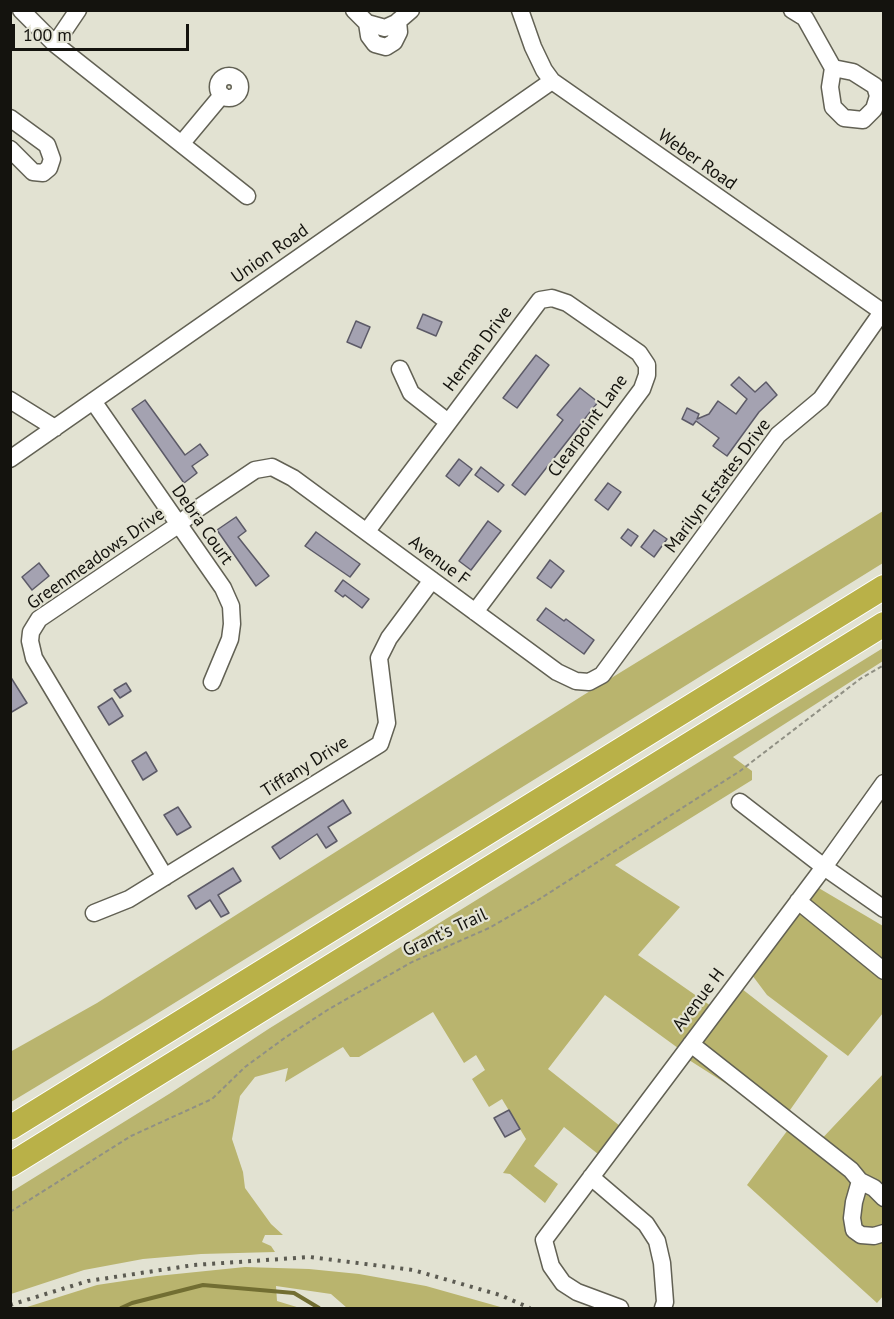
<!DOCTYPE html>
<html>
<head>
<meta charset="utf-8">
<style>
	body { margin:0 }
	#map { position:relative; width:894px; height:1319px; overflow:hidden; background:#e2e2d2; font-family:"PT Sans",sans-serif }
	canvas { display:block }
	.frame { position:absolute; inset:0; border:12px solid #14130e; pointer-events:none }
	.scale { position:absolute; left:12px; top:24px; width:177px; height:27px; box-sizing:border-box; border:3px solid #14130e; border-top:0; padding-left:8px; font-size:18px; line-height:21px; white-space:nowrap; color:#14130e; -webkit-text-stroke:4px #e2e2d2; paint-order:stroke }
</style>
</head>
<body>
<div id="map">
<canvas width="894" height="1319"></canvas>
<div class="frame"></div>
<div class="scale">100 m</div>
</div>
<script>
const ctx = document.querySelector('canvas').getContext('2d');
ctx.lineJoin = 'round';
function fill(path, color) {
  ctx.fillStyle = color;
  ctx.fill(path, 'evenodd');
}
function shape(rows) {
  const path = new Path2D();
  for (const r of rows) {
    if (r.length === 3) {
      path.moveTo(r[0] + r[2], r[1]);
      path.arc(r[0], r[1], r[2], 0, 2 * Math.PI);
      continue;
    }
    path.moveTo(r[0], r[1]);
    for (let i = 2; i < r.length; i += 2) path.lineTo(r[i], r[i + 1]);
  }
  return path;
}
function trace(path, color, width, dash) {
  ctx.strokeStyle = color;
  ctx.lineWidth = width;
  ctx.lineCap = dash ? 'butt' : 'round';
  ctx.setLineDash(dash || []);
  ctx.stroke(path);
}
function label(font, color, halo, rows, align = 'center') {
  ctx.font = font + ' "PT Sans",sans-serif';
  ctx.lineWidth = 4.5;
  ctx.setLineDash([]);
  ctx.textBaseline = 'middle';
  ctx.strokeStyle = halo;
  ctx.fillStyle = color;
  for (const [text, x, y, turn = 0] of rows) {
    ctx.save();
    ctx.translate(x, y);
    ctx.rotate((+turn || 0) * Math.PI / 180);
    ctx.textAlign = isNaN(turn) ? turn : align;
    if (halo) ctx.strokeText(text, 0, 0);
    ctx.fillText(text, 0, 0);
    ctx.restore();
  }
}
const green = shape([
	[883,511,883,563,147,1020,11,1102,10,1052,97,1003,582,696],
	[883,648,883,661,733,757,752,771,752,780,615,865,680,907,638,955,711,1006,678,1048,605,995,548,1069,620,1126,598,1154,564,1127,534,1166,558,1184,545,1203,510,1174,503,1173,526,1139,502,1099,489,1107,472,1079,485,1070,476,1055,464,1063,433,1012,359,1057,350,1057,343,1047,285,1082,288,1068,255,1077,240,1096,232,1139,243,1172,245,1188,271,1224,283,1235,265,1235,262,1242,271,1246,275,1252,201,1254,143,1259,84,1270,11,1294,11,1192,169,1094,270,1028],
	[817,887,883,926,883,1013,848,1056,767,995,752,975],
	[742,989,828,1056,783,1120,689,1060],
	[883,1074,884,1295,877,1303,747,1185,790,1127,815,1146],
	[245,1267,309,1269,359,1274,426,1286,504,1308,347,1308,331,1294,276,1286,277,1301,300,1308,24,1308,97,1285,157,1276]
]);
const stream = shape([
	[121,1308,132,1303,203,1285,294,1293,319,1308]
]);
const building = shape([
	[423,314,442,322,436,336,417,328,423,314],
	[356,321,370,327,361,348,347,342,356,321],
	[536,355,549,365,517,408,503,398,536,355],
	[739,377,755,392,766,382,777,395,759,412,727,456,713,446,719,438,696,421,693,425,682,419,687,408,699,414,697,419,709,414,718,401,736,414,747,399,731,385,739,377],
	[580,388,598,402,525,495,512,485,563,420,557,415,580,388],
	[145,400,185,455,200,444,208,455,192,466,197,473,184,483,132,409,145,400],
	[459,459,472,469,459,486,446,476,459,459],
	[481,467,504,485,498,492,475,475,481,467],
	[608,483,621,492,608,510,595,500,608,483],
	[236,517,246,531,238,537,269,576,256,586,217,530,236,517],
	[488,521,501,531,471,570,459,561,488,521],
	[628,529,638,536,631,546,621,538,628,529],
	[654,530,667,539,654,557,641,547,654,530],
	[316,532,360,564,350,577,305,546,316,532],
	[550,560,564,571,551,588,537,578,550,560],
	[39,563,49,576,32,590,22,577,39,563],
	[343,580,369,599,362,608,345,595,343,597,335,591,343,580],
	[546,608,564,621,566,619,594,640,584,654,537,620,546,608],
	[10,676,27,703,10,713,10,676],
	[126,683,131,691,120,698,114,690,126,683],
	[112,698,123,716,109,725,98,707,112,698],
	[146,752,157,771,143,780,132,761,146,752],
	[343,800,351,813,328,827,337,841,326,848,317,834,280,859,272,847,343,800],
	[178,807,191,827,177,835,164,815,178,807],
	[233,868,241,881,218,895,229,913,221,917,210,900,196,909,188,896,233,868],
	[509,1110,520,1129,505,1137,494,1118,509,1110]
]);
const path = shape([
	[10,1212,131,1136,212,1099,245,1067,286,1037,329,1009,412,962,489,928,538,900,740,771,860,679,884,665]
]);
const minor = shape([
	[21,10,55,44,247,196],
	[354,10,367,23,385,28,396,23,411,10],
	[520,10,533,47,544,70,552,81,884,313],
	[792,10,805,18,833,68,830,87,833,107,844,118,863,120,874,109,878,96,875,86,853,72,833,68],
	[367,23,369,36,375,44,386,47,394,42,399,32,398,21],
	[55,44,78,10],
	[229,87,11],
	[10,118,47,145,52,159,49,168,43,173,33,172,10,149],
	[182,143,222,95],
	[400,369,411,393,448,422],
	[10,400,55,428],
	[93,401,223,588,231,606,232,624,230,639,212,682],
	[10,459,552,81],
	[367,531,540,300,552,298,567,303,639,353,647,365,647,375,642,389,475,612],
	[740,802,824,867,884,909],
	[165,877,34,658,30,641,31,632,39,619,178,525,197,509,255,470,272,467,293,478,557,672,576,681,589,682,602,675,778,435,821,399,882,312],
	[798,901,884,971],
	[94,913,129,899,380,744,387,723,379,658,389,638,432,580],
	[691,1044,851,1170,860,1181,854,1202,852,1218,854,1230,861,1235,874,1236,884,1233],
	[591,1177,646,1224,657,1241,662,1263,665,1302,663,1308],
	[860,1181,874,1188,884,1198],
	[620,1308,577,1292,563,1283,551,1266,544,1240,824,867,884,783]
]);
const highway = shape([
	[10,1128,884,587],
	[10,1165,884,624]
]);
const rail = shape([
	[10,1305,88,1281,194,1265,310,1257,413,1270,500,1295,530,1308]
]);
const streetNames = [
	["Weber Road",697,160,35],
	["Union Road",270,254,-35],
	["Hernan Drive",478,349,-53],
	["Clearpoint Lane",588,426,-54],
	["Marilyn Estates Drive",718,486,-53],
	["Debra Court",202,525,55],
	["Greenmeadows Drive",96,559,-35],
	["Avenue F",439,561,37],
	["Tiffany Drive",305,767,-32],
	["Grant's Trail",445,933,-25],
	["Avenue H",699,1000,-53]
];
fill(green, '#b9b46e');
trace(stream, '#726e32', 4);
fill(building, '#a4a2b1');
trace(building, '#5c5a67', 1.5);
trace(minor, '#626154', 19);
trace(highway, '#fff', 26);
trace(path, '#909084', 2, [4.5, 3]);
trace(minor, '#fff', 16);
trace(highway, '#b9b148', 24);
trace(rail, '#5c5b52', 4, [3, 6]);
label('18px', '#14130e', '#e2e2d2', streetNames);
</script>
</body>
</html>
